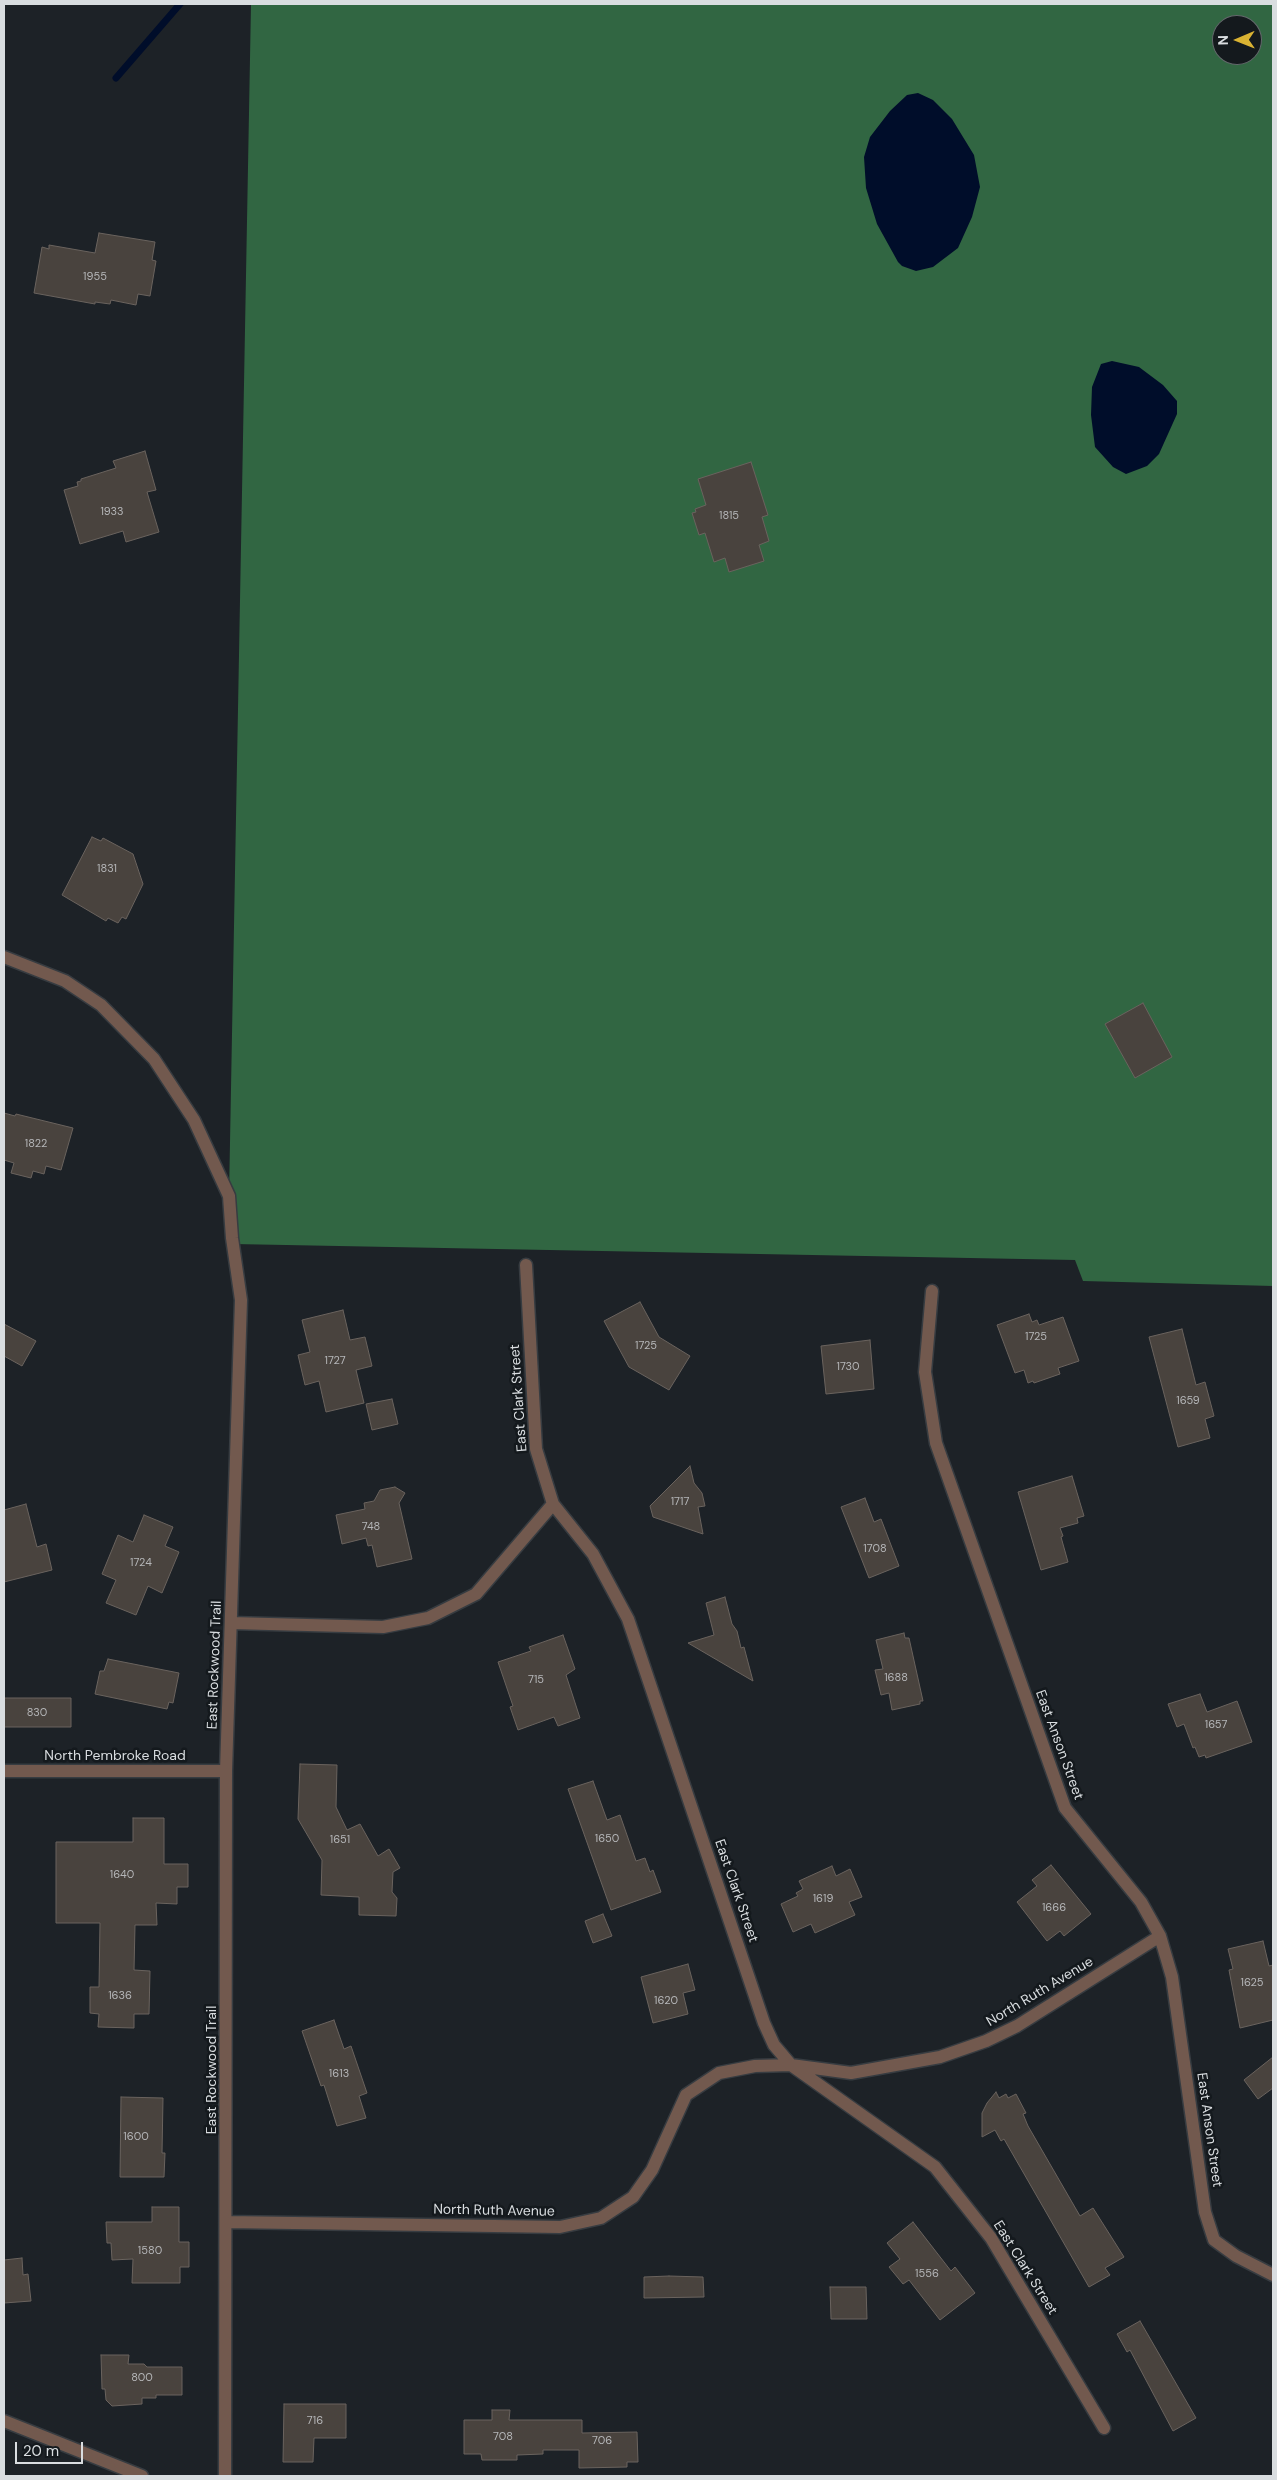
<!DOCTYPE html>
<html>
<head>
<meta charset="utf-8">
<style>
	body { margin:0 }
	#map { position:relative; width:1277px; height:2480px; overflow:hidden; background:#1d2227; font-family:"DM Sans",sans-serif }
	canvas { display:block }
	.frame { position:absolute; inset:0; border:5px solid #d9dde0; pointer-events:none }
	.north { position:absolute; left:1212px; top:15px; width:50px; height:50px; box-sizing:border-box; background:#14191d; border:1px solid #63676b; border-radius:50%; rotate:269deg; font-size:14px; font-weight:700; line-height:20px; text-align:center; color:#d9dde0 }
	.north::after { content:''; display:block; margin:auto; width:18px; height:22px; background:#dab333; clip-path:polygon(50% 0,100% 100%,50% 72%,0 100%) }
	.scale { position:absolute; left:15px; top:2442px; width:68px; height:22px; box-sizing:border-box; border:2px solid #d9dde0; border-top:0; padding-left:6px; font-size:15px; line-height:18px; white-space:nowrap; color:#d9dde0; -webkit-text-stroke:4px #14191d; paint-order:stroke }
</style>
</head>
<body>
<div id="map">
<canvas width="1277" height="2480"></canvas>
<div class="frame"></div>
<div class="north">N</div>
<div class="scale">20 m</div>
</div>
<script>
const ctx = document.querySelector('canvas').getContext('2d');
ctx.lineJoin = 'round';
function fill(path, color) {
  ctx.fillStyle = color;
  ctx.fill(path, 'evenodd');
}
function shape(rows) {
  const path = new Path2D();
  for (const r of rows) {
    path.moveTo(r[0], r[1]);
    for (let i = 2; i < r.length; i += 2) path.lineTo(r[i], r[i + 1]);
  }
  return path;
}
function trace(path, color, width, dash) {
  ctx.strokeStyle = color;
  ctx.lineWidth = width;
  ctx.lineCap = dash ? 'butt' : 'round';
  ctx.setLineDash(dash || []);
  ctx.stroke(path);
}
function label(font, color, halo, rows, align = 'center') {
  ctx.font = font + ' "DM Sans",sans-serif';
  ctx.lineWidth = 5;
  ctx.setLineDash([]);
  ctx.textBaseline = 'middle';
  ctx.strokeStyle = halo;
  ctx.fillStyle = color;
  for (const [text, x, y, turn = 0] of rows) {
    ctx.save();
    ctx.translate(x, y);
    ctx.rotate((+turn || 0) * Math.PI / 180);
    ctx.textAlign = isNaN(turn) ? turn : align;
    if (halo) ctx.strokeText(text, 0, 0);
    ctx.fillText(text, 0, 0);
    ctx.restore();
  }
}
const forest = shape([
	[251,4,1273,4,1273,1286,1083,1281,1075,1260,233,1244,229,1196],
	[1222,25,1252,25,1252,55,1222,55]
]);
const water = shape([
	[918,93,933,100,952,119,974,155,980,187,972,217,958,248,933,267,916,271,902,266,898,262,877,224,866,188,864,157,870,137,890,111,907,95],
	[1112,361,1139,367,1163,385,1177,401,1177,414,1159,454,1147,466,1126,474,1113,467,1095,447,1091,415,1092,387,1101,364]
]);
const stream = shape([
	[116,78,180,4]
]);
const building = shape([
	[99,233,155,242,152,260,156,261,150,296,138,294,136,305,111,300,110,304,95,302,95,304,34,293,42,247,49,249,49,245,95,253,99,233],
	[145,451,156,490,147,492,159,532,126,542,123,531,80,544,64,490,78,486,77,482,81,481,81,479,116,468,113,461,145,451],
	[751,462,768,515,762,517,769,541,759,545,764,561,729,572,725,558,714,562,705,533,699,535,692,513,696,512,695,509,706,505,698,479,751,462],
	[92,837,101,841,103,838,133,854,143,884,126,919,122,917,118,923,108,918,106,921,62,895,92,837],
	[1143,1003,1172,1057,1135,1078,1105,1024,1143,1003],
	[4,1113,15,1116,16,1114,73,1128,61,1170,46,1166,44,1174,33,1171,31,1178,11,1173,14,1163,4,1160,4,1113],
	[640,1302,659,1337,690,1356,669,1390,629,1367,604,1321,640,1302],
	[343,1310,350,1340,365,1337,372,1366,356,1370,364,1403,326,1412,319,1381,305,1385,298,1355,310,1352,302,1320,343,1310],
	[1029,1314,1032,1322,1037,1320,1039,1325,1063,1317,1079,1361,1058,1368,1060,1374,1034,1383,1033,1381,1028,1383,1024,1370,1015,1373,997,1325,1029,1314],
	[4,1324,36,1341,22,1366,4,1356,4,1324],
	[1182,1329,1196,1385,1205,1382,1214,1416,1205,1419,1210,1438,1178,1447,1149,1337,1182,1329],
	[870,1340,874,1389,826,1394,821,1346,870,1340],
	[392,1399,398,1424,372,1430,366,1404,392,1399],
	[690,1466,694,1483,702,1493,705,1506,698,1507,703,1534,653,1517,650,1506,690,1466],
	[1072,1476,1084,1516,1077,1518,1078,1523,1060,1528,1063,1536,1061,1537,1068,1562,1041,1570,1018,1492,1072,1476],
	[395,1487,405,1493,399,1503,412,1559,377,1567,372,1545,368,1546,366,1538,342,1544,336,1515,365,1509,364,1503,374,1501,380,1490,395,1487],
	[865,1498,874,1522,881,1519,899,1566,869,1578,841,1507,865,1498],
	[26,1504,37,1547,46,1544,52,1570,4,1582,4,1510,26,1504],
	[144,1515,173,1527,165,1546,179,1552,162,1593,148,1586,136,1615,106,1603,116,1580,102,1574,118,1535,133,1542,144,1515],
	[725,1597,732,1624,737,1631,741,1648,744,1647,753,1681,688,1643,714,1635,706,1603,725,1597],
	[904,1633,905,1638,909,1638,923,1701,920,1701,920,1704,892,1710,889,1693,881,1695,875,1670,883,1669,876,1640,904,1633],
	[563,1635,575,1669,566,1675,580,1718,558,1726,554,1717,518,1730,510,1707,513,1706,498,1662,531,1651,529,1647,563,1635],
	[108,1659,179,1673,173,1703,169,1702,167,1709,95,1694,100,1671,104,1671,108,1659],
	[1200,1694,1207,1712,1237,1701,1252,1742,1206,1758,1205,1755,1199,1757,1195,1747,1193,1748,1184,1724,1177,1727,1168,1704,1200,1694],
	[4,1698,71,1698,71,1727,4,1727,4,1698],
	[300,1764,337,1765,336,1807,347,1830,360,1824,378,1856,389,1849,400,1868,393,1872,392,1892,397,1898,396,1916,359,1915,359,1897,321,1895,322,1860,298,1819,300,1764],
	[593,1781,607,1820,620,1815,636,1861,645,1858,650,1872,653,1870,661,1892,611,1910,568,1789,593,1781],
	[133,1818,164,1818,164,1864,188,1864,188,1887,177,1887,177,1904,156,1903,157,1925,135,1925,134,1970,150,1971,149,2014,134,2014,134,2028,98,2027,99,2014,90,2013,90,1987,99,1987,100,1923,56,1923,56,1842,133,1842,133,1818],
	[1051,1865,1091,1914,1064,1936,1060,1931,1047,1941,1017,1902,1037,1886,1032,1880,1051,1865],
	[832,1866,836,1876,850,1869,862,1897,849,1902,855,1915,815,1933,811,1924,793,1932,781,1904,798,1896,796,1893,803,1889,799,1881,832,1866],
	[603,1914,612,1936,593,1943,585,1921,603,1914],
	[1263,1941,1269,1966,1273,1965,1273,2020,1240,2028,1229,1970,1233,1969,1228,1949,1263,1941],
	[688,1964,695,1990,683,1993,688,2014,653,2023,641,1977,688,1964],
	[334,2020,344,2049,351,2046,367,2093,359,2096,366,2118,337,2126,324,2085,321,2086,302,2031,334,2020],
	[1273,2057,1273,2088,1258,2099,1244,2080,1273,2057],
	[996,2092,999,2098,1006,2094,1008,2098,1016,2094,1026,2113,1023,2114,1028,2126,1080,2216,1093,2208,1124,2257,1105,2268,1110,2275,1089,2287,1004,2139,1001,2141,995,2130,982,2137,982,2113,987,2103,996,2092],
	[121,2097,163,2098,162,2153,165,2153,164,2177,120,2177,121,2097],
	[152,2207,179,2207,179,2242,189,2242,189,2267,180,2267,180,2283,132,2283,133,2259,112,2260,111,2243,107,2243,106,2222,152,2222,152,2207],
	[913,2222,951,2271,955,2267,975,2293,940,2320,909,2280,903,2284,889,2267,900,2259,887,2243,913,2222],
	[22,2258,23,2275,28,2274,31,2301,4,2303,4,2260,22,2258],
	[669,2276,703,2277,704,2297,644,2298,644,2277,669,2276],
	[830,2287,866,2287,867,2319,831,2319,830,2287],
	[1140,2321,1196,2418,1173,2431,1130,2350,1127,2352,1117,2334,1140,2321],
	[101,2355,129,2355,128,2364,144,2364,147,2367,182,2367,182,2395,156,2395,156,2398,142,2398,142,2404,112,2406,106,2400,105,2389,102,2389,101,2355],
	[284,2404,346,2404,346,2438,314,2438,313,2462,283,2462,284,2404],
	[492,2410,510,2410,509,2420,582,2420,582,2433,637,2432,638,2462,627,2462,627,2467,579,2468,579,2450,543,2450,543,2454,517,2455,517,2460,482,2460,481,2454,464,2454,464,2420,492,2420,492,2410]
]);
const minor = shape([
	[4,957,65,981,101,1005,154,1059,194,1120,229,1196,232,1238,241,1300,226,1771,225,2476],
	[526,1265,536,1449,553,1504,593,1554,628,1619,764,2023,774,2045,791,2065,935,2167,991,2238,1104,2428],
	[932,1291,925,1372,936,1443,1065,1808,1141,1902,1160,1936,1172,1977,1205,2212,1214,2240,1236,2256,1273,2275],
	[231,1623,383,1627,428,1618,476,1594,553,1504],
	[4,1771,226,1771],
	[227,2222,560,2227,601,2218,633,2197,652,2170,686,2095,719,2073,755,2066,791,2065,851,2073,940,2057,986,2041,1017,2026,1160,1936],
	[4,2421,142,2476]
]);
const numberNames = [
	["1955",95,277],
	["1933",112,512],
	["1815",729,516],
	["1831",107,869],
	["1822",36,1144],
	["1725",1036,1337],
	["1725",646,1346],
	["1727",335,1361],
	["1730",848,1367],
	["1659",1188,1401],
	["1717",680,1502],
	["748",371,1527],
	["1708",875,1549],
	["1724",141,1563],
	["1688",896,1678],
	["715",536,1680],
	["830",37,1713],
	["1657",1216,1725],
	["1650",607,1839],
	["1651",340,1840],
	["1640",122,1875],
	["1619",823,1899],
	["1666",1054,1908],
	["1625",1252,1983],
	["1636",120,1996],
	["1620",666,2001],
	["1613",339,2074],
	["1600",136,2137],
	["1580",150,2251],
	["1556",927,2274],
	["800",142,2378],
	["716",315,2421],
	["708",503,2437],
	["706",602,2441]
];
const streetNames = [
	["East Clark Street",519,1398,-94],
	["East Rockwood Trail",215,1665,-88],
	["East Anson Street",1059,1745,70],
	["North Pembroke Road",115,1756],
	["East Clark Street",736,1891,71],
	["North Ruth Avenue",1040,1992,-31],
	["East Rockwood Trail",212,2070,-90],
	["East Anson Street",1209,2130,82],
	["North Ruth Avenue",494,2211,1],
	["East Clark Street",1025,2268,58]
];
fill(forest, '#316642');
fill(water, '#000d2a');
trace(stream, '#000d2a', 7);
fill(building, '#49433e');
trace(building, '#6a635e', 1);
trace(minor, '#373c41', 15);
trace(minor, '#72594e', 12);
label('11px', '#b5b6b8', null, numberNames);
label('14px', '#d9dde0', '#14191d', streetNames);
</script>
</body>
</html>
